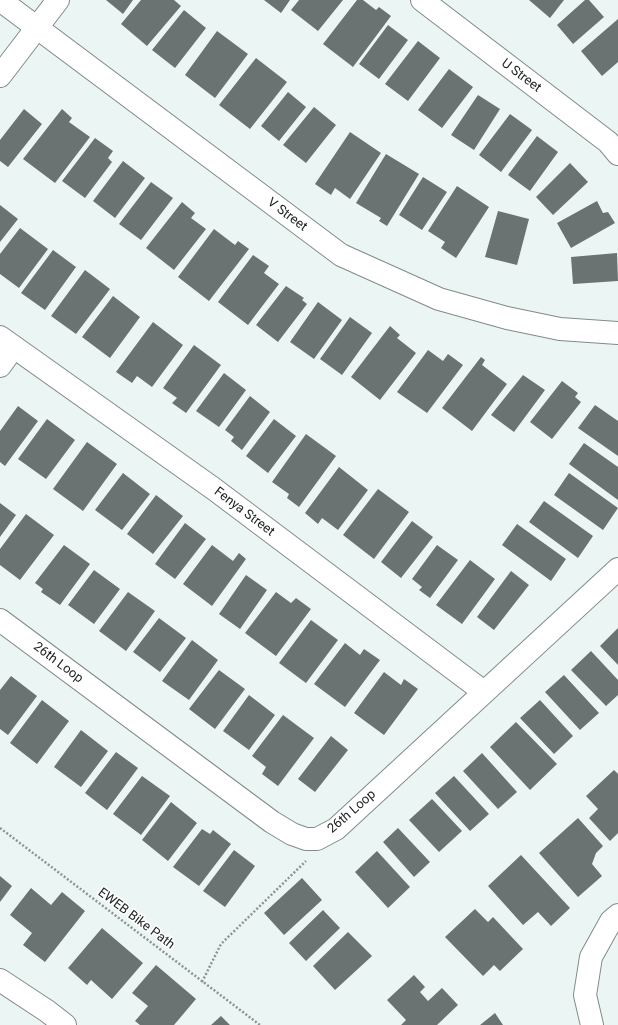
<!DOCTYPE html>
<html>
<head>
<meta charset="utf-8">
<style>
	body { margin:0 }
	canvas { display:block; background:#ebf5f4 }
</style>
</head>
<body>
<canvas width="618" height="1025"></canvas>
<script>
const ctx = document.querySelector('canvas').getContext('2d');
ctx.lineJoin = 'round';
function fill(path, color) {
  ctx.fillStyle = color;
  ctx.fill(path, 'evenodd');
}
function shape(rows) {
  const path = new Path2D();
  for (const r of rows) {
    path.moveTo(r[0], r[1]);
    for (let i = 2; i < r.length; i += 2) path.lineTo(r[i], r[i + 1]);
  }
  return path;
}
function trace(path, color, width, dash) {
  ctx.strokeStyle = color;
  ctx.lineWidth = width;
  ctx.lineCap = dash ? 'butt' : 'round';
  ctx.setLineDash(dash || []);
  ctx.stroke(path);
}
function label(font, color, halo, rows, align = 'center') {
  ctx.font = font + ' Roboto,sans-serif';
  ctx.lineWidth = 3;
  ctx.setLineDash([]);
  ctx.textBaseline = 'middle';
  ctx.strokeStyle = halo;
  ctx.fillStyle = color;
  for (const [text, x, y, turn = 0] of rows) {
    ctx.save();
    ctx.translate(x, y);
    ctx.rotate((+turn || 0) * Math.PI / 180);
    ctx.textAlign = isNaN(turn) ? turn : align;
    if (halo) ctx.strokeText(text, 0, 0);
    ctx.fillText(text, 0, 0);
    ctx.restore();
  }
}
const building = shape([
	[106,0,133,0,123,14],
	[141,0,174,0,181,6,147,46,121,24],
	[264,0,290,0,281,13],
	[299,0,343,0,318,31,291,10],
	[357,0,363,0,376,10,379,7,391,16,353,67,323,44],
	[529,0,564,0,550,18],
	[585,0,589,0,604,17,573,44,557,25],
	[184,10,206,28,175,68,152,50],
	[618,19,618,62,602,76,581,51],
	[388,25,408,40,379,79,359,64],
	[217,31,248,54,215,98,185,75],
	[418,41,440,58,408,101,385,84],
	[256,58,287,82,250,129,219,105],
	[449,69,473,87,442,128,418,110],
	[288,92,306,107,279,141,261,126],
	[478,95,500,109,474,150,451,135],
	[314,107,336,125,306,163,283,145],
	[24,109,42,124,8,167,0,161,0,140],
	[62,109,72,118,69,122,90,137,55,183,23,159],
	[510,114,532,130,501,172,479,155],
	[350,132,381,153,350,199,335,188,331,195,315,184],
	[537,136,558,152,530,191,508,175],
	[95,138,113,151,108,158,112,162,85,198,62,181],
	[386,154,419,174,387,226,379,221,381,218,356,203],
	[123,161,145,178,115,218,93,201],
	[570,163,588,182,553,215,536,197],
	[423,177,447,192,422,230,399,215],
	[151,182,173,198,141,240,119,224],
	[457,186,489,207,456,258,441,248,445,242,428,231],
	[597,201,603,213,608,212,615,223,571,248,557,223],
	[182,202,195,213,191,218,206,229,174,270,146,248],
	[0,205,18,219,0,242],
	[498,211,529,219,517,265,485,257],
	[20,228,48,249,19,288,0,274,0,254],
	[214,229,235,245,238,241,249,249,209,301,178,277],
	[53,250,76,267,45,310,21,293],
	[617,253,618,281,573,284,571,257],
	[253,255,269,266,264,273,279,284,248,325,218,302],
	[85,270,110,289,76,334,51,316],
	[286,286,304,298,302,300,307,304,278,342,256,325],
	[113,296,140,317,110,358,82,337],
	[318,302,342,320,314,359,290,342],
	[350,317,372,333,342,375,320,359],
	[153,322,183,345,152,387,137,376,132,383,116,372],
	[390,326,400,335,397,338,416,353,380,400,351,377],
	[194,345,221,365,186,413,172,403,177,398,163,388],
	[428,350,443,361,448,354,463,365,427,413,397,392],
	[481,357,485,360,482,365,507,384,472,431,442,408],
	[224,373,246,390,219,427,196,411],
	[523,375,545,390,514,432,491,415],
	[562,381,578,393,575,397,581,402,552,439,530,422],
	[250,396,270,412,242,450,231,441,234,437,225,430],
	[595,405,618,421,618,456,578,428],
	[18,406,38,421,5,466,0,462,0,431],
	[47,419,75,440,46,479,18,459],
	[274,419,296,436,268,473,246,456],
	[306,434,336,456,299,507,287,498,289,494,272,482],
	[87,442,117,464,83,511,53,489],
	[584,443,618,467,618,500,569,464],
	[339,467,368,490,338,530,322,518,318,524,305,513],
	[123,473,150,494,122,530,95,510],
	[569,473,618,508,603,530,554,495],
	[378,489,409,512,374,559,343,535],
	[156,495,183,516,153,554,127,534],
	[544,501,593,536,578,558,529,522],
	[0,503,16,515,0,537],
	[26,514,54,535,20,580,0,565,0,549],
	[412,521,433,537,401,578,381,562],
	[185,523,206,539,175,579,155,564],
	[517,524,566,559,551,581,502,545],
	[64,545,90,564,60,605,41,592,43,589,35,583],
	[212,545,233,561,239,553,246,559,212,606,183,584],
	[437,545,458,560,430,598,419,590,422,587,412,579],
	[470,560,495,579,462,624,436,605],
	[94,570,120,589,94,624,68,605],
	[511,571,529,585,494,630,477,617],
	[246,575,267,590,240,629,219,614],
	[128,592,155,611,126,651,99,631],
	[276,592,291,603,296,598,311,609,276,656,245,633],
	[159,618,186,638,160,672,133,652],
	[311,620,338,640,306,683,279,663],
	[618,628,618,665,600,646],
	[192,640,218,660,189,700,162,681],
	[345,643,360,655,364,649,380,660,345,707,314,684],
	[591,651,618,680,618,695,606,706,571,670],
	[219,670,245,689,215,729,189,709],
	[384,672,401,685,404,679,418,689,384,735,354,713],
	[564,675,599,713,580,730,545,692],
	[11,676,37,696,8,735,0,729,0,690],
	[249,695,275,715,249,750,223,731],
	[42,700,69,721,37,764,10,743],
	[540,700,573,736,554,754,520,718],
	[283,715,314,738,278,786,262,774,266,767,252,756],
	[516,722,557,764,530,790,490,747],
	[81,730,108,751,81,787,54,767],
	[331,736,348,750,315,792,298,779],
	[116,752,138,768,107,810,85,793],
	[482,753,517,792,498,809,463,771],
	[614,770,618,774,618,833,610,841,589,818,598,809,586,796],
	[142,776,170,796,141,835,113,814],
	[454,776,489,814,470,831,435,793],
	[432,799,462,831,439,852,409,820],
	[171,802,197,823,168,861,142,840],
	[578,818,603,846,596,853,592,864,602,876,578,897,539,853],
	[398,828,430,862,414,877,383,842],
	[202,829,210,834,213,830,231,844,199,886,173,867],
	[234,850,255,866,225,907,203,891],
	[377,851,410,887,388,908,355,872],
	[521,855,570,908,551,926,538,912,523,925,488,886],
	[0,876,12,886,0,902],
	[302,878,322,900,284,935,264,913],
	[31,888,51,905,62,892,85,911,45,962,23,945,32,933,10,915],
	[475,909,488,922,493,917,523,949,500,971,494,965,483,976,445,937],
	[323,910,340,928,306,961,289,943],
	[102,928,143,963,112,999,91,980,87,985,68,968],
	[348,932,372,956,335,990,313,966],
	[156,965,196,999,174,1025,140,1025,135,1021,148,1006,132,993],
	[414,975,425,987,420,992,428,1001,442,988,458,1005,437,1025,401,1025,406,1020,387,1000],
	[495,1013,503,1025,480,1025],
	[221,1016,230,1025,211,1025]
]);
const path = shape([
	[0,828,260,1025],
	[202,982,221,944,306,861]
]);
const minor = shape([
	[422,0,608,142,618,154],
	[0,76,58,0],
	[0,337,214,489,484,692],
	[0,366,13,348],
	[0,620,272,822,292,834,306,839,317,839,336,829,618,569],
	[0,980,47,1011,65,1025],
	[592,1025,585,995,591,957,611,921,618,915]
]);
const tertiary = shape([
	[0,0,341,255,439,299,507,318,560,329,618,333]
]);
const streetNames = [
	["U Street",521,76,37],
	["V Street",287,215,37],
	["Fenya Street",244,512,37],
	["26th Loop",58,663,37],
	["26th Loop",352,812,-41],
	["EWEB Bike Path",136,919,37]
];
fill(building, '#6a7372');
trace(minor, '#828b8a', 24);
trace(tertiary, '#828b8a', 24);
trace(path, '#8d9493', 2.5, [2, 2]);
trace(minor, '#fff', 22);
trace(tertiary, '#fff', 22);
label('13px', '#212524', '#fff', streetNames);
</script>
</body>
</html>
